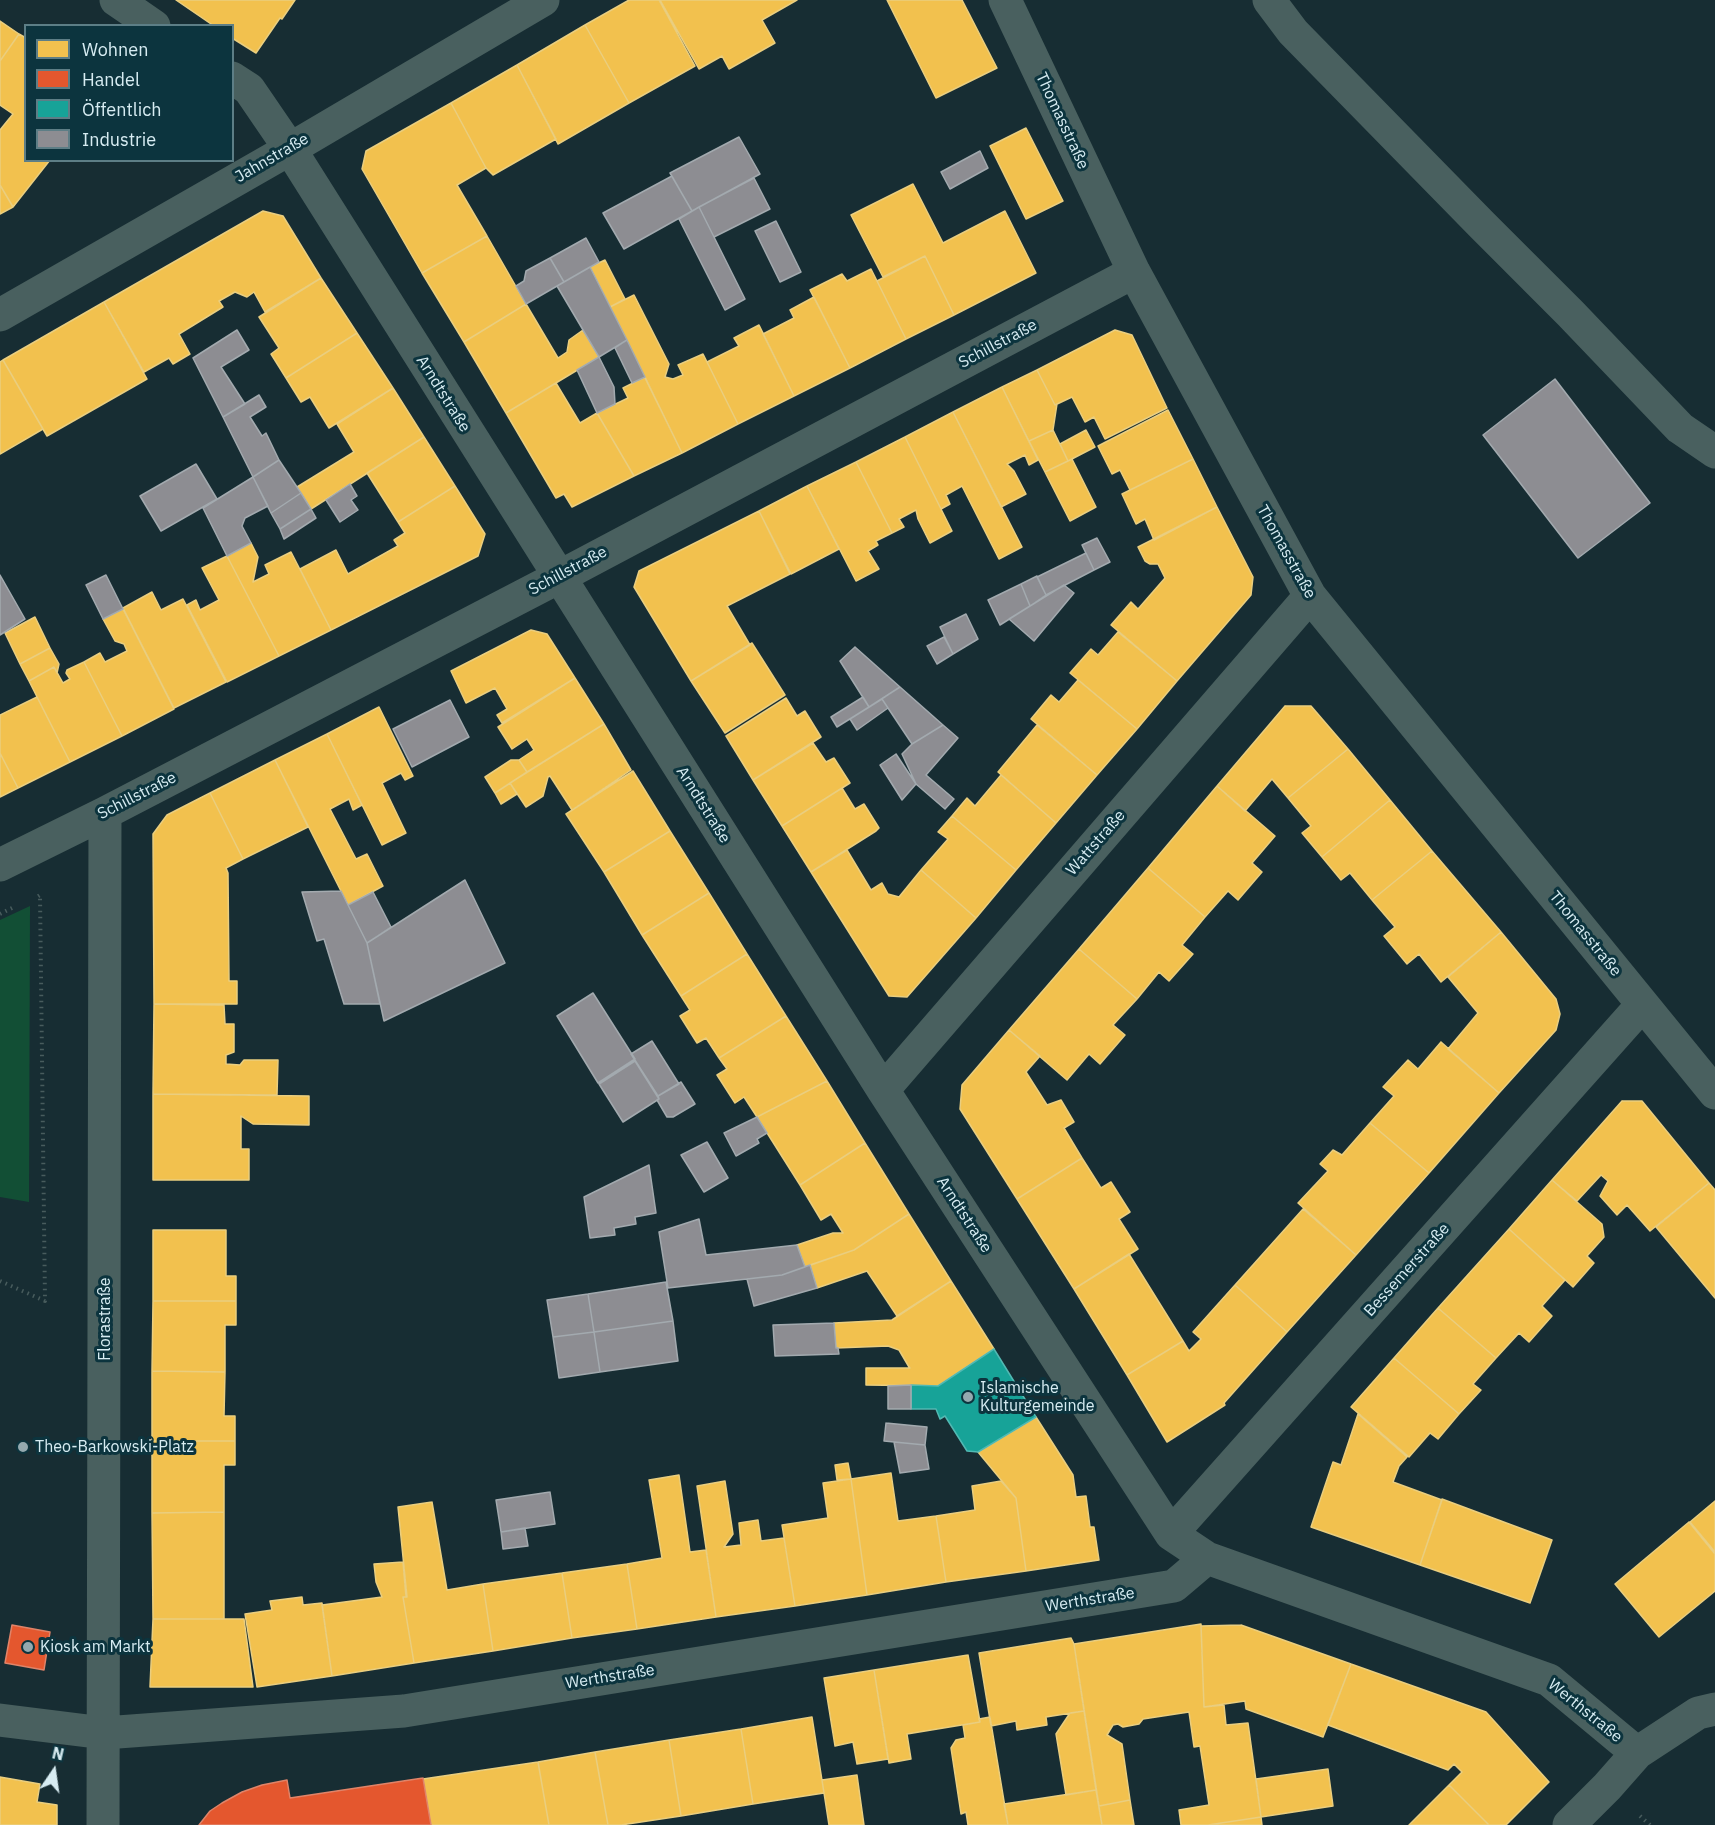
<!DOCTYPE html>
<html>
<head>
<meta charset="utf-8">
<style>
	body { margin:0 }
	#map { position:relative; width:1715px; height:1825px; overflow:hidden; background:#172d33; font-family:"IBM Plex Sans",sans-serif }
	canvas { display:block }
	.legend { position:absolute; left:24px; top:24px; width:210px; height:138px; box-sizing:border-box; background:#0c343e; border:2px solid #5d7e86; margin:0; padding:8px 10px; list-style:none; font-size:18px; color:#d7ecf2 }
	.legend li { display:flex; align-items:center; gap:12px; height:30px }
	.legend b { width:30px; border:2px solid #5d7e86 }
	.north { position:absolute; left:24px; top:1741px; width:60px; height:60px; -webkit-text-stroke:4px #0c343e; paint-order:stroke; rotate:13deg; font-size:16px; font-weight:700; line-height:24px; text-align:center; color:#d7ecf2 }
	.north::after { content:''; display:block; margin:auto; width:21px; height:27px; background:#d7ecf2; clip-path:polygon(50% 0,100% 100%,50% 72%,0 100%) }
</style>
</head>
<body>
<div id="map">
<canvas width="1715" height="1825"></canvas>
<ul class="legend">
<li><b style="height:16px;background:#f2c14e"></b>Wohnen</li>
<li><b style="height:16px;background:#e4572e"></b>Handel</li>
<li><b style="height:16px;background:#17a398"></b>Öffentlich</li>
<li><b style="height:16px;background:#8d8d92"></b>Industrie</li>
</ul>
<div class="north">N</div>
</div>
<script>
const ctx = document.querySelector('canvas').getContext('2d');
ctx.lineJoin = 'round';
function fill(path, color) {
  ctx.fillStyle = color;
  ctx.fill(path, 'evenodd');
}
function shape(rows) {
  const path = new Path2D();
  for (const r of rows) {
    path.moveTo(r[0], r[1]);
    for (let i = 2; i < r.length; i += 2) path.lineTo(r[i], r[i + 1]);
  }
  return path;
}
function trace(path, color, width, dash) {
  ctx.strokeStyle = color;
  ctx.lineWidth = width;
  ctx.lineCap = dash ? 'butt' : 'round';
  ctx.setLineDash(dash || []);
  ctx.stroke(path);
}
function label(font, color, halo, rows, align = 'center') {
  ctx.font = font + ' "IBM Plex Sans",sans-serif';
  ctx.lineWidth = 6;
  ctx.setLineDash([]);
  ctx.textBaseline = 'middle';
  ctx.strokeStyle = halo;
  ctx.fillStyle = color;
  for (const [text, x, y, turn = 0] of rows) {
    ctx.save();
    ctx.translate(x, y);
    ctx.rotate((+turn || 0) * Math.PI / 180);
    ctx.textAlign = isNaN(turn) ? turn : align;
    if (halo) ctx.strokeText(text, 0, 0);
    ctx.fillText(text, 0, 0);
    ctx.restore();
  }
}
const green = shape([
	[30,906,29,1202,0,1197,0,920]
]);
const homes = shape([
	[176,0,295,0,282,19,280,18,256,53,232,38,232,26,214,26,176,0],
	[629,0,659,0,695,66,629,103,585,25,629,0],
	[660,0,797,0,762,20,775,43,729,69,722,56,699,69,660,0],
	[887,0,962,0,997,68,936,98,887,0],
	[0,21,19,34,0,61,0,21],
	[585,25,629,103,558,144,517,65,585,25],
	[19,34,26,38,26,160,50,160,13,207,0,185,0,130,13,114,0,105,0,61,19,34],
	[517,65,556,139,493,175,486,168,451,103,517,65],
	[451,103,486,168,457,185,487,236,422,273,362,169,366,151,451,103],
	[1026,128,1063,201,1026,219,990,146,1026,128],
	[913,184,943,243,1005,211,1036,273,954,315,925,256,883,277,851,215,913,184],
	[0,185,13,207,0,214,0,185],
	[263,211,283,216,321,278,265,312,254,292,247,297,235,292,219,301,223,307,179,334,190,354,173,364,169,358,144,372,104,302,263,211],
	[487,236,526,304,464,342,422,273,487,236],
	[925,256,954,315,906,339,877,281,925,256],
	[605,260,625,299,610,307,590,267,605,260],
	[871,269,906,339,850,368,810,290,842,274,847,281,871,269],
	[321,278,357,333,286,378,271,354,279,348,259,317,321,278],
	[634,295,669,364,665,377,673,379,683,375,678,365,703,354,738,424,682,453,610,307,634,295],
	[814,297,850,368,794,396,763,334,794,318,790,310,814,297],
	[104,302,147,379,47,436,3,360,104,302],
	[526,304,558,358,567,352,569,340,583,330,599,357,506,413,464,342,526,304],
	[759,325,794,396,738,424,707,362,739,346,734,338,759,325],
	[1115,330,1132,335,1167,408,1105,439,1094,417,1085,422,1072,397,1055,405,1037,370,1115,330],
	[357,333,393,388,329,428,310,397,301,402,286,378,357,333],
	[3,360,43,429,0,454,0,362,3,360],
	[1037,370,1055,405,1057,404,1053,430,1029,441,1002,387,1037,370],
	[645,377,682,453,634,476,597,413,628,398,623,388,645,377],
	[556,383,580,423,597,413,634,476,572,507,564,494,556,498,506,413,556,383],
	[1002,387,1038,460,1029,465,1025,455,1007,464,1014,471,1026,494,1001,507,953,412,1002,387],
	[393,388,424,437,311,509,297,487,354,452,337,424,393,388],
	[1168,410,1193,459,1130,490,1120,470,1112,474,1098,446,1168,410],
	[953,412,1022,547,999,559,962,486,946,495,950,504,941,509,905,437,953,412],
	[1053,430,1068,461,1045,472,1029,441,1053,430],
	[1086,430,1095,447,1068,461,1060,444,1086,430],
	[424,437,455,486,398,522,367,473,424,437],
	[905,437,952,531,930,543,918,519,916,510,899,519,904,527,892,533,856,462,905,437],
	[1072,459,1096,507,1070,521,1045,472,1072,459],
	[1193,459,1217,507,1154,540,1145,519,1136,524,1122,494,1193,459],
	[856,462,892,533,876,541,878,545,868,551,879,569,856,581,807,486,856,462],
	[455,486,485,534,478,556,331,630,300,569,336,550,348,574,398,546,394,540,405,533,398,522,455,486],
	[807,486,839,549,791,574,759,511,807,486],
	[1217,507,1253,577,1251,595,1177,681,1111,625,1131,602,1138,609,1165,578,1158,564,1150,564,1145,561,1138,547,1217,507],
	[759,511,790,574,727,606,750,645,691,681,634,587,639,571,759,511],
	[251,543,258,557,253,582,269,574,265,565,291,552,331,630,279,656,227,556,251,543],
	[227,556,279,656,227,682,187,605,196,600,200,610,219,600,202,568,227,556],
	[152,592,161,610,183,599,226,682,174,708,123,608,152,592],
	[123,609,174,709,122,736,84,662,100,653,105,662,127,651,124,644,115,641,103,619,123,609],
	[35,617,50,648,20,664,5,633,35,617],
	[531,630,547,634,575,678,502,723,497,715,507,709,495,688,466,703,451,671,531,630],
	[1118,632,1177,681,1137,729,1070,673,1091,649,1098,655,1118,632],
	[752,643,785,695,725,733,691,681,752,643],
	[50,648,59,664,57,673,54,667,29,681,20,664,50,648],
	[84,662,122,736,70,762,29,681,54,667,63,683,70,679,66,673,67,670,84,662],
	[575,678,604,724,527,772,519,760,534,750,527,739,512,749,498,727,575,678],
	[1078,680,1137,729,1097,775,1031,719,1051,695,1059,702,1078,680],
	[37,697,70,762,18,788,0,753,0,715,37,697],
	[786,698,797,716,805,711,821,737,753,780,726,736,786,698],
	[1285,706,1311,706,1348,749,1288,798,1272,779,1245,811,1217,786,1285,706],
	[379,707,413,776,405,780,401,773,382,783,406,833,382,845,327,734,379,707],
	[604,724,631,770,572,810,550,776,548,777,543,796,526,807,510,783,604,724],
	[1037,725,1097,775,1056,823,998,772,1037,725],
	[327,734,362,805,353,810,349,799,330,809,356,859,367,854,383,886,348,905,275,760,327,734],
	[813,743,826,762,834,758,850,783,782,826,753,780,813,743],
	[1348,749,1390,800,1322,857,1302,833,1311,826,1288,798,1348,749],
	[0,753,18,788,0,797,0,753],
	[275,760,308,827,243,859,210,793,275,760],
	[511,760,519,760,527,772,495,793,485,777,511,760],
	[633,771,670,831,604,872,566,814,633,771],
	[1001,775,1056,823,1016,870,952,816,967,798,975,806,1001,775],
	[510,783,517,794,501,804,495,793,510,783],
	[1217,786,1275,836,1252,863,1262,872,1238,900,1228,891,1205,917,1148,868,1217,786],
	[842,788,855,809,864,804,879,828,876,831,811,872,782,826,842,788],
	[210,793,243,859,226,868,228,873,229,981,237,981,237,1004,154,1004,153,834,167,815,210,793],
	[1390,800,1432,851,1372,900,1350,873,1341,880,1322,857,1390,800],
	[952,816,1016,870,976,918,921,870,948,839,938,832,952,816],
	[670,831,709,893,642,935,604,872,670,831],
	[847,850,871,890,882,883,888,894,899,897,921,870,976,918,907,997,889,996,811,872,847,850],
	[1432,851,1501,932,1441,982,1419,954,1407,964,1384,936,1395,927,1372,900,1432,851],
	[1148,868,1205,917,1182,945,1193,954,1169,981,1159,972,1137,999,1079,949,1148,868],
	[709,893,747,954,681,996,642,935,709,893],
	[1501,932,1556,999,1560,1014,1556,1030,1499,1093,1448,1049,1478,1013,1448,977,1501,932],
	[1079,949,1137,999,1113,1025,1125,1035,1100,1064,1089,1054,1067,1080,1009,1030,1079,949],
	[747,954,786,1016,719,1058,706,1038,697,1043,680,1016,690,1010,681,996,747,954],
	[154,1004,224,1005,225,1024,234,1024,234,1052,226,1055,226,1064,240,1065,244,1060,278,1060,277,1095,153,1094,154,1004],
	[786,1016,827,1081,757,1117,744,1097,735,1103,717,1075,727,1069,719,1058,786,1016],
	[1009,1030,1040,1056,1026,1072,1047,1105,1061,1100,1074,1122,1064,1128,1082,1158,1017,1199,960,1109,962,1085,1009,1030],
	[1441,1042,1499,1093,1429,1173,1370,1123,1394,1096,1383,1087,1408,1060,1418,1069,1441,1042],
	[827,1081,865,1143,800,1185,757,1117,827,1081],
	[153,1094,309,1096,309,1125,253,1124,241,1116,241,1149,249,1149,249,1180,153,1180,153,1094],
	[1622,1101,1642,1101,1709,1183,1650,1231,1627,1205,1617,1215,1600,1196,1608,1181,1601,1175,1577,1201,1552,1180,1622,1101],
	[1370,1123,1429,1173,1356,1255,1298,1203,1328,1171,1320,1164,1333,1150,1342,1155,1370,1123],
	[865,1143,909,1214,854,1250,805,1267,797,1245,833,1233,843,1233,831,1214,821,1220,800,1185,865,1143],
	[1082,1158,1101,1188,1111,1182,1130,1212,1119,1219,1138,1249,1074,1289,1017,1199,1082,1158],
	[1552,1180,1602,1224,1604,1237,1587,1256,1594,1263,1573,1287,1509,1229,1552,1180],
	[1709,1183,1715,1190,1715,1298,1656,1227,1709,1183],
	[1303,1209,1356,1255,1287,1332,1235,1285,1303,1209],
	[909,1214,951,1281,897,1316,867,1271,817,1288,810,1265,854,1250,909,1214],
	[1509,1229,1565,1280,1542,1306,1552,1316,1529,1342,1519,1333,1496,1358,1438,1308,1509,1229],
	[153,1230,226,1230,226,1276,236,1276,236,1301,153,1301,153,1230],
	[1129,1254,1183,1341,1127,1375,1074,1289,1129,1254],
	[951,1281,994,1349,938,1386,866,1385,866,1368,910,1368,909,1367,899,1350,888,1346,836,1348,834,1323,892,1320,951,1281],
	[1235,1285,1287,1332,1224,1403,1225,1405,1167,1442,1127,1375,1183,1341,1189,1351,1201,1339,1193,1332,1235,1285],
	[153,1301,236,1301,236,1325,225,1325,225,1372,152,1371,153,1301],
	[1438,1308,1496,1358,1473,1384,1481,1390,1459,1414,1394,1358,1438,1308],
	[1394,1358,1459,1414,1438,1439,1430,1433,1409,1457,1351,1407,1394,1358],
	[152,1371,225,1372,224,1416,235,1416,235,1441,152,1441,152,1371],
	[1358,1414,1407,1457,1399,1466,1393,1482,1442,1500,1420,1565,1311,1527,1333,1462,1341,1465,1358,1414],
	[1036,1417,1073,1475,1076,1497,1086,1496,1090,1527,1094,1527,1099,1560,1026,1571,1016,1498,978,1452,1036,1417],
	[152,1441,235,1441,235,1465,224,1465,224,1512,152,1513,152,1441],
	[848,1463,851,1479,837,1480,835,1465,848,1463],
	[891,1473,898,1521,936,1516,946,1582,867,1595,851,1479,891,1473],
	[679,1475,690,1552,706,1550,716,1617,637,1629,627,1564,662,1558,649,1480,679,1475],
	[851,1479,867,1595,795,1606,782,1525,828,1518,823,1483,851,1479],
	[725,1481,733,1534,724,1547,741,1545,739,1523,758,1520,761,1541,784,1538,795,1606,716,1617,697,1486,725,1481],
	[1001,1481,1016,1498,1026,1571,946,1582,936,1516,975,1510,972,1486,1001,1481],
	[1442,1499,1552,1540,1530,1603,1420,1565,1442,1499],
	[1715,1501,1715,1552,1690,1522,1715,1501],
	[432,1502,447,1590,483,1584,493,1651,414,1663,403,1597,407,1597,398,1507,432,1502],
	[224,1512,224,1619,153,1619,152,1513,224,1512],
	[1689,1522,1715,1554,1715,1591,1659,1637,1615,1584,1689,1522],
	[403,1562,406,1597,403,1597,414,1663,332,1676,322,1605,382,1597,376,1582,374,1564,403,1562],
	[627,1564,637,1629,572,1638,562,1573,627,1564],
	[562,1573,572,1638,493,1651,483,1584,562,1573],
	[302,1597,303,1605,322,1603,332,1676,257,1687,245,1614,272,1610,270,1601,302,1597],
	[153,1619,244,1619,253,1687,150,1687,153,1619],
	[1201,1624,1204,1707,1224,1705,1226,1725,1248,1723,1261,1817,1208,1825,1181,1825,1179,1810,1209,1805,1200,1746,1194,1747,1189,1712,1143,1719,1139,1724,1123,1727,1118,1724,1113,1725,1107,1735,1122,1744,1130,1800,1099,1806,1074,1644,1201,1624],
	[1241,1625,1351,1664,1323,1737,1246,1709,1245,1701,1204,1707,1201,1626,1241,1625],
	[1071,1638,1074,1644,1084,1711,1046,1717,1047,1725,1017,1730,1016,1721,991,1726,979,1653,1071,1638],
	[968,1655,980,1722,907,1734,911,1759,889,1763,874,1670,968,1655],
	[1351,1664,1486,1712,1549,1782,1506,1825,1489,1825,1449,1785,1462,1772,1454,1764,1448,1770,1328,1725,1351,1664],
	[874,1670,888,1759,857,1764,853,1742,835,1746,824,1678,874,1670],
	[1084,1711,1096,1790,1066,1795,1056,1734,1070,1713,1084,1711],
	[812,1717,824,1793,753,1804,741,1729,812,1717],
	[990,1717,1008,1825,968,1825,966,1812,961,1814,951,1748,956,1740,965,1738,963,1725,980,1722,979,1719,990,1717],
	[741,1729,753,1804,681,1816,669,1740,741,1729],
	[669,1740,681,1816,621,1825,608,1825,595,1752,669,1740],
	[595,1752,608,1825,549,1825,538,1762,595,1752],
	[538,1762,549,1825,431,1825,423,1779,538,1762],
	[1328,1769,1333,1806,1261,1817,1256,1779,1328,1769],
	[857,1775,864,1825,829,1825,822,1780,857,1775],
	[0,1777,40,1784,37,1802,57,1805,57,1825,0,1825,0,1777],
	[1449,1785,1489,1825,1409,1825,1449,1785],
	[1096,1790,1102,1825,1008,1825,1004,1804,1096,1790],
	[1130,1800,1134,1825,1102,1825,1099,1806,1130,1800],
	[1261,1817,1262,1825,1208,1825,1261,1817]
]);
const shops = shape([
	[12,1625,50,1632,44,1670,5,1663,12,1625],
	[423,1778,431,1825,199,1825,210,1811,222,1803,242,1792,262,1785,287,1780,290,1798,423,1778]
]);
const public = shape([
	[994,1349,1036,1417,978,1452,967,1451,945,1416,940,1419,936,1409,911,1409,911,1385,938,1386,994,1349]
]);
const industry = shape([
	[739,137,760,174,692,211,670,173,739,137],
	[980,151,988,168,950,189,941,172,980,151],
	[672,176,692,211,624,249,603,213,672,176],
	[754,178,770,209,714,237,699,207,754,178],
	[699,207,745,299,725,310,679,219,699,207],
	[776,221,801,272,780,282,755,231,776,221],
	[586,238,599,262,564,282,550,258,586,238],
	[550,258,564,282,526,304,516,286,524,281,526,271,550,258],
	[590,267,627,340,599,357,557,286,590,267],
	[237,330,249,350,221,367,245,404,223,417,193,358,237,330],
	[627,340,645,377,632,383,615,348,627,340],
	[599,357,614,387,615,404,597,413,577,370,599,357],
	[1555,379,1650,503,1578,558,1483,435,1555,379],
	[259,395,266,407,250,417,262,436,266,433,279,460,253,477,223,417,259,395],
	[279,460,301,493,271,513,253,477,279,460],
	[196,464,217,499,161,531,140,496,196,464],
	[253,477,268,506,245,518,242,526,251,543,227,556,203,508,253,477],
	[350,484,357,496,351,500,358,510,340,522,326,500,350,484],
	[301,493,311,509,280,529,271,513,301,493],
	[311,509,316,518,284,539,280,529,311,509],
	[1097,538,1110,562,1094,570,1082,545,1097,538],
	[1086,553,1094,570,1046,595,1037,577,1086,553],
	[0,575,25,619,0,635,0,575],
	[106,575,123,609,103,619,86,585,106,575],
	[1037,576,1046,595,1030,606,1021,584,1037,576],
	[1021,584,1030,606,1000,625,988,600,1021,584],
	[1064,585,1074,593,1034,641,1009,619,1064,585],
	[966,614,978,639,953,654,940,627,966,614],
	[944,637,953,654,937,664,927,646,944,637],
	[855,647,900,687,869,707,840,661,855,647],
	[900,687,943,725,912,744,882,699,900,687],
	[863,697,869,707,837,727,831,717,863,697],
	[882,699,888,708,857,730,850,719,882,699],
	[450,700,469,737,412,767,393,729,450,700],
	[943,725,958,738,926,775,954,799,945,809,916,784,902,754,912,744,943,725],
	[896,754,916,784,902,800,880,765,896,754],
	[465,880,505,963,384,1021,367,943,465,880],
	[341,891,367,943,380,1004,344,1004,324,939,317,941,302,892,341,891],
	[373,892,391,927,367,943,348,905,373,892],
	[593,993,635,1059,598,1083,557,1016,593,993],
	[652,1041,679,1084,658,1096,631,1054,652,1041],
	[635,1061,659,1099,623,1122,599,1084,635,1061],
	[681,1082,695,1104,673,1117,667,1117,657,1100,659,1099,658,1096,681,1082],
	[757,1117,767,1133,757,1139,759,1143,736,1156,724,1133,757,1117],
	[707,1142,728,1178,704,1192,681,1155,707,1142],
	[649,1165,656,1213,635,1217,636,1224,614,1228,615,1235,590,1238,584,1197,649,1165],
	[699,1219,706,1255,797,1245,805,1267,782,1275,668,1288,659,1232,699,1219],
	[810,1265,817,1288,754,1306,747,1279,782,1275,810,1265],
	[666,1282,673,1321,594,1332,588,1294,666,1282],
	[588,1294,594,1332,553,1337,547,1300,588,1294],
	[673,1321,678,1361,600,1372,594,1332,673,1321],
	[834,1323,836,1348,838,1348,839,1354,775,1356,773,1325,834,1323],
	[594,1332,600,1372,559,1378,553,1337,594,1332],
	[911,1385,911,1409,888,1409,888,1386,911,1385],
	[886,1423,927,1427,925,1445,884,1441,886,1423],
	[894,1442,925,1445,929,1469,900,1473,894,1442],
	[550,1492,555,1524,501,1532,496,1500,550,1492],
	[525,1528,528,1546,503,1549,501,1532,525,1528]
]);
const path = shape([
	[0,914,14,907],
	[0,1281,45,1301,40,895,37,897],
	[1640,1816,1650,1825]
]);
const minor = shape([
	[116,0,154,26],
	[1005,0,1134,272,1310,596,1715,1093],
	[1269,0,1293,32,1482,225,1570,313,1680,428,1715,452],
	[232,78,249,89,290,149,883,1090,1171,1534,1207,1558,1549,1680,1637,1753],
	[0,315,290,149,543,0],
	[0,865,105,813,559,577,1134,272],
	[883,1090,1310,596],
	[1171,1534,1642,1005],
	[0,1720,104,1733,404,1711,1174,1586,1207,1558],
	[103,1825,105,813],
	[1569,1825,1607,1787,1637,1753,1698,1713,1715,1709]
]);
const markers = [
	[968,1397,6,"#94a9af"],
	[23,1447,6,"#94a9af"],
	[28,1647,6,"#94a9af"]
];
const streetNames = [
	["Thomasstraße",1062,121,65],
	["Jahnstraße",272,158,-30],
	["Schillstraße",998,344,-28],
	["Arndtstraße",443,394,58],
	["Thomasstraße",1286,552,61],
	["Schillstraße",568,571,-28],
	["Schillstraße",137,796,-27],
	["Arndtstraße",703,805,58],
	["Wattstraße",1096,843,-49],
	["Thomasstraße",1585,934,51],
	["Arndtstraße",964,1215,57],
	["Bessemerstraße",1407,1270,-48],
	["Florastraße",105,1319,-90],
	["Werthstraße",1090,1600,-9],
	["Werthstraße",610,1677,-9],
	["Werthstraße",1585,1711,39]
];
const poiNames = [
	["Islamische",980,1388],
	["Kulturgemeinde",980,1406],
	["Theo-Barkowski-Platz",35,1447],
	["Kiosk am Markt",40,1647]
];
fill(green, '#124f35');
fill(homes, '#f2c14e');
trace(homes, '#eace7f', 1.5);
fill(shops, '#e4572e');
trace(shops, '#e08469', 1.5);
fill(public, '#17a398');
trace(public, '#51b9b3', 1.5);
fill(industry, '#8d8d92');
trace(industry, '#a3aaaf', 1.5);
trace(path, '#485c5d', 4, [1.5, 4.5]);
trace(minor, '#49605f', 33);
for (const [x, y, r, color] of markers) {
  const dot = new Path2D();
  dot.arc(x, y, r, 0, 2 * Math.PI);
  ctx.fillStyle = color;
  ctx.fill(dot);
  trace(dot, '#0c343e', 2);
}
label('16px', '#d7ecf2', '#0c343e', streetNames);
label('16px', '#d7ecf2', '#0c343e', poiNames, 'left');
</script>
</body>
</html>
